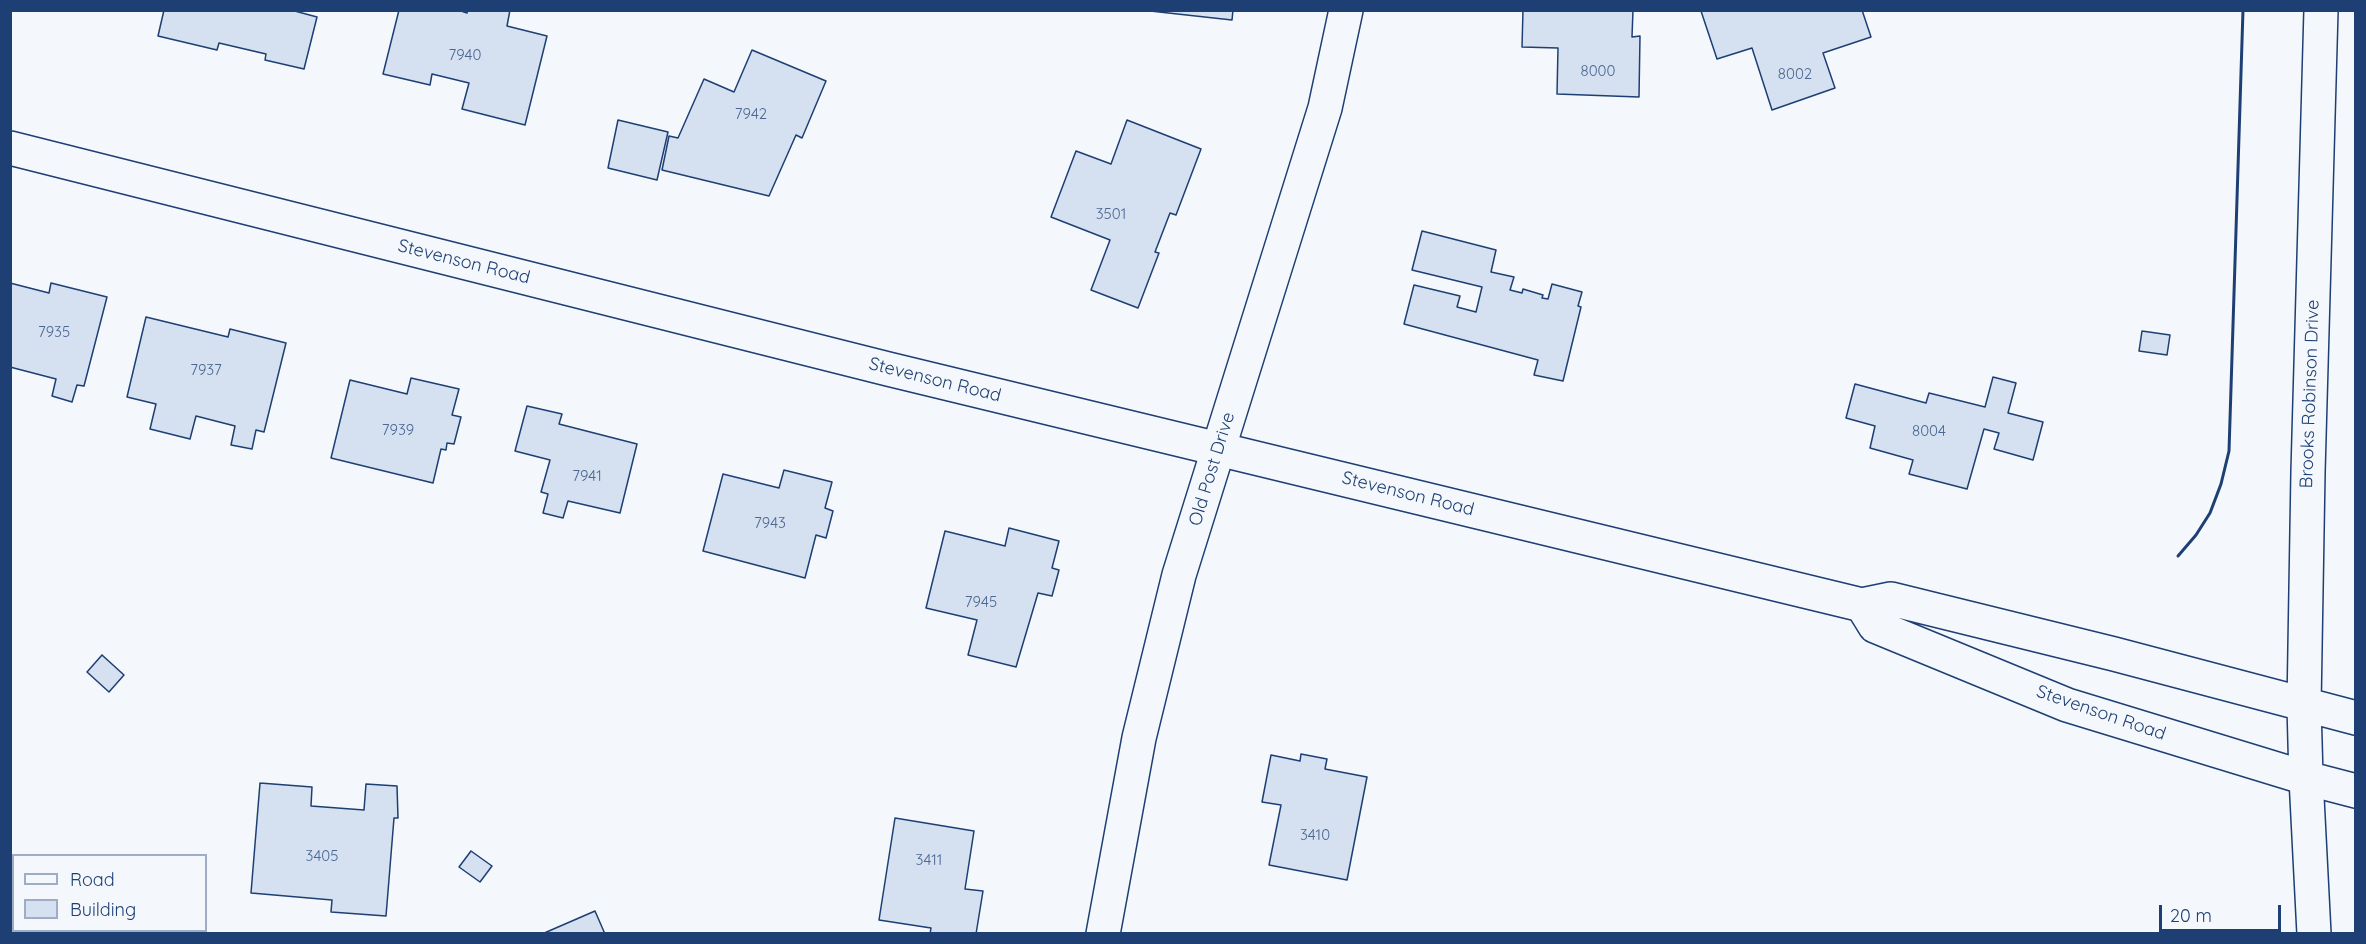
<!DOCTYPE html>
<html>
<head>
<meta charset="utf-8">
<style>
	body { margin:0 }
	#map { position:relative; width:2366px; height:944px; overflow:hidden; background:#f4f7fb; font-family:Quicksand,sans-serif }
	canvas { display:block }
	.frame { position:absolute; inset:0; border:12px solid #1d3f73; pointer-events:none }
	.legend { position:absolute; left:12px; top:854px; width:195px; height:78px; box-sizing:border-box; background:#f4f7fb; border:2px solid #9eadc5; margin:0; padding:8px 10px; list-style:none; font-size:18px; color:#1d3f73 }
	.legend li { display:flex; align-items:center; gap:12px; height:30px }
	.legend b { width:30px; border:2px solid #9eadc5 }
	.scale { position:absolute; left:2159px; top:905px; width:122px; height:27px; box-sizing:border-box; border:3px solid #1d3f73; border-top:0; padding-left:8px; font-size:18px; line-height:21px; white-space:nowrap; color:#1d3f73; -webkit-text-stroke:4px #f4f7fb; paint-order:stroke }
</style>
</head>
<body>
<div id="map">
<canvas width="2366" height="944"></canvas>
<div class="frame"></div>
<ul class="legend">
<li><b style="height:8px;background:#f4f7fb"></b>Road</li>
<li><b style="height:16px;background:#d5e0f0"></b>Building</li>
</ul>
<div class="scale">20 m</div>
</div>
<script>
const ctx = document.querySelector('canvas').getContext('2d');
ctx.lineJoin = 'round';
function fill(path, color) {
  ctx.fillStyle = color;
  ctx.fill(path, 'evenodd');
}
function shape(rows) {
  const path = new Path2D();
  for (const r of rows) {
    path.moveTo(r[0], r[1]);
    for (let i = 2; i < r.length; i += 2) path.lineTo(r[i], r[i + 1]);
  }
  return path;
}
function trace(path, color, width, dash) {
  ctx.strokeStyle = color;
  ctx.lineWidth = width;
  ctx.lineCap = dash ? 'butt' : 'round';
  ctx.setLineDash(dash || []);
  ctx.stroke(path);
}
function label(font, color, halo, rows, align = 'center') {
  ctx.font = font + ' Quicksand,sans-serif';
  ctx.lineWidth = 4.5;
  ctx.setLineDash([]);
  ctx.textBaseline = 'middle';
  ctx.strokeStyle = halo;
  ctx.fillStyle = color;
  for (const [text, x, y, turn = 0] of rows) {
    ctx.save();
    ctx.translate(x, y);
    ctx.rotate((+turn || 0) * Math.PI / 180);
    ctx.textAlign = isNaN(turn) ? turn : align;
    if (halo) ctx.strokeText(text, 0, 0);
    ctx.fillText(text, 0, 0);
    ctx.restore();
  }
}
const building = shape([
	[164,10,291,10,317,17,304,69,265,60,266,54,219,43,217,50,158,36,164,10],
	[399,10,458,10,467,13,468,10,510,10,507,26,547,36,525,125,462,109,469,83,432,74,430,85,383,74,399,10],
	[1141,10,1233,10,1232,20,1141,10],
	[1523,10,1633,10,1632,37,1640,36,1639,97,1557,94,1558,48,1522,47,1523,10],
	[1862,10,1871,37,1823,53,1835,88,1772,110,1752,48,1717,59,1701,11,1862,10],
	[752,50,826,81,802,138,796,135,769,196,662,170,669,136,678,138,704,79,734,92,752,50],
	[618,120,668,132,657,180,608,168,618,120],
	[1127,120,1201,149,1176,215,1170,213,1155,252,1159,253,1138,308,1091,290,1110,240,1051,217,1076,151,1111,164,1127,120],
	[1422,231,1496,250,1491,272,1514,277,1510,290,1522,293,1523,289,1543,295,1542,298,1548,299,1552,284,1582,292,1578,306,1581,307,1563,381,1534,375,1538,360,1404,324,1414,285,1460,296,1457,307,1476,312,1482,287,1412,270,1422,231],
	[10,283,49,293,51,283,107,297,84,386,77,385,72,402,52,396,56,379,10,367,10,283],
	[146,317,228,337,230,329,286,343,264,432,256,430,252,449,231,445,235,426,196,416,190,439,150,429,156,404,127,397,146,317],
	[2142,331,2170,335,2167,355,2139,351,2142,331],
	[1993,377,2016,383,2008,413,2043,422,2033,460,1994,449,1999,433,1984,429,1967,489,1909,474,1913,460,1870,448,1875,426,1846,418,1855,384,1926,403,1929,393,1985,407,1993,377],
	[411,378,459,389,452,415,461,417,454,444,447,443,446,450,441,449,433,483,331,458,350,380,407,394,411,378],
	[527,406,562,414,559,424,637,444,620,513,568,501,563,518,543,513,548,494,541,492,550,460,515,451,527,406],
	[784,470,832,482,825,508,833,511,826,538,816,535,805,578,703,551,723,474,779,488,784,470],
	[1009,528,1059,541,1052,568,1059,570,1052,596,1038,593,1016,667,968,655,977,620,926,608,945,531,1005,546,1009,528],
	[102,655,124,675,109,692,87,672,102,655],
	[1301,754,1327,759,1325,769,1367,777,1347,880,1269,865,1281,805,1262,802,1271,755,1300,761,1301,754],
	[260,783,312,787,311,806,364,810,366,784,397,786,398,818,394,818,386,916,331,912,332,900,251,893,260,783],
	[895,818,974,831,965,889,983,891,976,934,930,934,931,928,879,920,895,818],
	[471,851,492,866,480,882,459,867,471,851],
	[595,911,605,934,542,934,595,911],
	[49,930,179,930,176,934,46,934,49,930]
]);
const minor = shape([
	[1103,934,1139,738,1179,575,1325,108,1346,10]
]);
const major = shape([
	[10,148,888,369,1862,605,1891,599,2114,654,2356,718],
	[1862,605,1875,626,2067,705,2306,778,2356,791],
	[2306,778,2304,706,2308,472,2321,10]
]);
const highway = shape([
	[2306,778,2314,934]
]);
const wall = shape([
	[2178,556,2196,535,2210,513,2221,484,2229,451,2243,10]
]);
const numberNames = [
	["7940",465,55],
	["8000",1598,71],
	["8002",1795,74],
	["7942",751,114],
	["3501",1111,214],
	["7935",54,332],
	["7937",206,370],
	["7939",398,430],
	["8004",1929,431],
	["7941",587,476],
	["7943",770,523],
	["7945",981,602],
	["3410",1315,835],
	["3405",322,856],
	["3411",929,860]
];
const streetNames = [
	["Stevenson Road",464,262,14],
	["Stevenson Road",935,380,14],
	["Brooks Robinson Drive",2310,394,-88],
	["Old Post Drive",1212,469,-73],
	["Stevenson Road",1408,494,14],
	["Stevenson Road",2101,713,19]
];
fill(building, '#d5e0f0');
trace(building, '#1d3f73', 1.5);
trace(minor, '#1d3f73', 36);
trace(major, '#1d3f73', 36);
trace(highway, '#1d3f73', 36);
trace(minor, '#f4f7fb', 33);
trace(major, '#f4f7fb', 33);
trace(highway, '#f4f7fb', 33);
trace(wall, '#1d3f73', 3);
label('15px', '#4b6792', null, numberNames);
label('18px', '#1d3f73', '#f4f7fb', streetNames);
</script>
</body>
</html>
